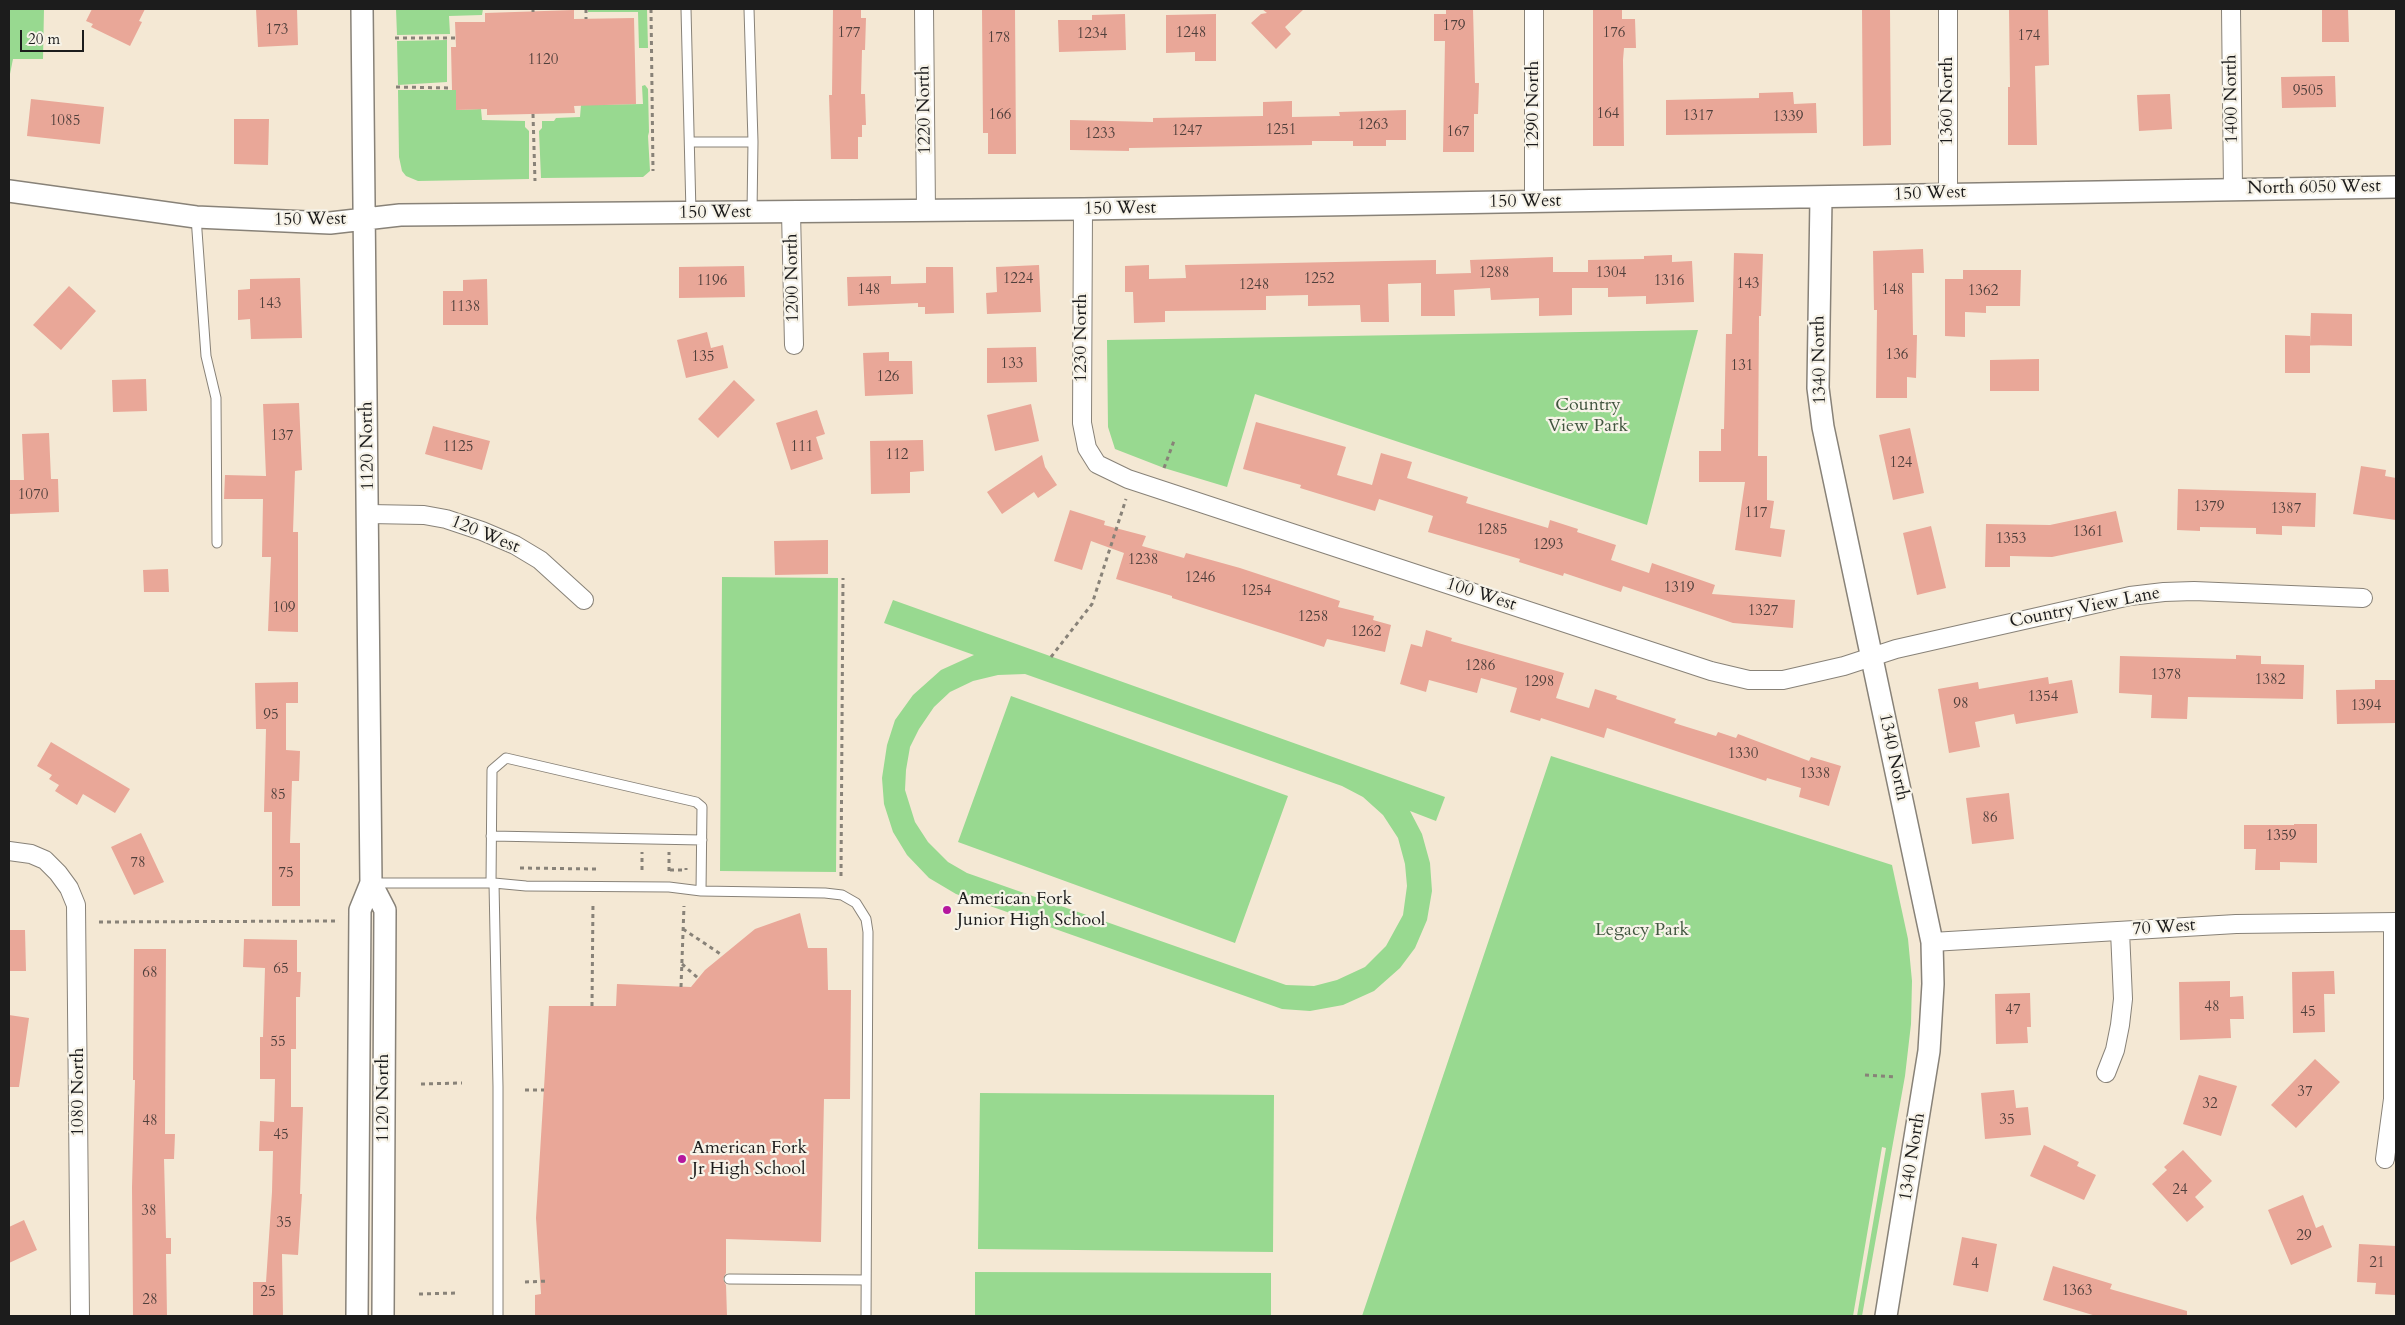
<!DOCTYPE html>
<html>
<head>
<meta charset="utf-8">
<style>
	body { margin:0 }
	#map { position:relative; width:2405px; height:1325px; overflow:hidden; background:#f4e8d4; font-family:Cardo,serif }
	canvas { display:block }
	.frame { position:absolute; inset:0; border:10px solid #1c1c1c; pointer-events:none }
	.scale { position:absolute; left:20px; top:30px; width:64px; height:22px; box-sizing:border-box; border:2px solid #1c1c1c; border-top:0; padding-left:6px; font-size:15px; line-height:18px; white-space:nowrap; color:#1c1c1c; -webkit-text-stroke:4px #f7f3e8; paint-order:stroke }
</style>
</head>
<body>
<div id="map">
<canvas width="2405" height="1325"></canvas>
<div class="frame"></div>
<div class="scale">20 m</div>
</div>
<script>
const ctx = document.querySelector('canvas').getContext('2d');
ctx.lineJoin = 'round';
function fill(path, color) {
  ctx.fillStyle = color;
  ctx.fill(path, 'evenodd');
}
function shape(rows) {
  const path = new Path2D();
  for (const r of rows) {
    path.moveTo(r[0], r[1]);
    for (let i = 2; i < r.length; i += 2) path.lineTo(r[i], r[i + 1]);
  }
  return path;
}
function trace(path, color, width, dash) {
  ctx.strokeStyle = color;
  ctx.lineWidth = width;
  ctx.lineCap = dash ? 'butt' : 'round';
  ctx.setLineDash(dash || []);
  ctx.stroke(path);
}
function label(font, color, halo, rows, align = 'center') {
  ctx.font = font + ' Cardo,serif';
  ctx.lineWidth = 4.5;
  ctx.setLineDash([]);
  ctx.textBaseline = 'middle';
  ctx.strokeStyle = halo;
  ctx.fillStyle = color;
  for (const [text, x, y, turn = 0] of rows) {
    ctx.save();
    ctx.translate(x, y);
    ctx.rotate((+turn || 0) * Math.PI / 180);
    ctx.textAlign = isNaN(turn) ? turn : align;
    if (halo) ctx.strokeText(text, 0, 0);
    ctx.fillText(text, 0, 0);
    ctx.restore();
  }
}
const green = shape([
	[9,9,44,9,43,59,13,59,9,79],
	[396,9,483,9,482,15,449,16,450,34,397,35],
	[588,9,647,9,648,48,639,48,638,12,588,12],
	[447,40,447,82,398,85,397,41],
	[645,85,648,89,649,132,648,136,650,171,643,177,541,178,539,131,542,128,542,121,554,121,556,118,580,117,581,105,643,104,642,86],
	[398,90,456,90,456,110,481,109,482,120,525,121,525,127,529,131,529,179,418,181,406,176,402,171,399,157],
	[1698,330,1647,525,1255,394,1227,487,1164,468,1115,449,1108,427,1107,340],
	[722,577,838,578,836,872,720,871],
	[893,600,1445,797,1436,821,1410,811,1422,834,1430,863,1432,891,1427,920,1415,948,1400,968,1374,991,1343,1005,1310,1011,1282,1009,956,894,929,878,907,855,893,832,884,804,882,778,887,745,895,720,913,695,941,670,974,655,884,623],
	[1025,674,1342,786,1363,797,1383,815,1398,838,1405,864,1407,886,1403,915,1386,946,1365,967,1337,980,1314,986,1286,985,967,873,948,862,928,842,915,822,905,790,906,770,910,747,919,729,934,707,950,692,973,681,998,675],
	[1011,696,1288,796,1235,943,958,842],
	[1551,756,1892,865,1908,939,1912,981,1911,1024,1905,1076,1862,1316,1857,1316,1886,1148,1882,1147,1853,1316,1362,1316],
	[980,1093,1274,1095,1273,1252,978,1249],
	[975,1272,1271,1273,1271,1316,975,1316]
]);
const building = shape([
	[92,9,145,9,139,21,142,22,130,46,91,27,93,24,86,21],
	[256,9,297,9,298,45,258,47],
	[833,9,861,9,861,18,866,18,865,50,862,50,861,94,865,94,866,125,862,125,862,137,858,137,858,159,831,159,829,95,832,95],
	[982,9,1015,9,1016,154,988,154,988,133,983,133],
	[1262,9,1304,9,1285,27,1291,34,1276,49,1251,23,1261,14,1267,13],
	[1446,9,1473,9,1475,83,1479,83,1478,114,1474,114,1474,152,1443,152,1445,41,1434,41,1434,14,1446,14],
	[1593,9,1622,9,1622,19,1635,19,1636,48,1624,48,1623,60,1624,146,1593,146],
	[1862,9,1890,9,1891,145,1863,146],
	[2009,9,2048,9,2049,65,2035,66,2037,145,2008,145,2008,87,2010,87],
	[2322,9,2348,9,2349,42,2322,42],
	[574,10,574,19,634,18,636,104,574,106,575,113,487,115,487,109,456,110,456,90,452,90,451,47,456,47,455,22,485,22,485,13],
	[1125,14,1126,50,1059,52,1058,20,1092,20,1092,15],
	[1216,14,1216,61,1195,61,1195,52,1166,53,1166,15],
	[2335,76,2336,107,2282,108,2281,77],
	[1793,92,1794,104,1816,103,1817,133,1666,135,1666,100,1759,98,1759,93],
	[2170,94,2172,129,2139,131,2137,95],
	[31,99,104,107,100,144,27,136],
	[1292,101,1292,117,1340,116,1339,112,1406,110,1406,140,1386,140,1386,146,1353,146,1353,141,1312,141,1312,145,1129,148,1129,151,1070,150,1070,120,1153,122,1153,118,1263,116,1263,102],
	[234,119,269,119,268,165,234,164],
	[1923,249,1924,273,1912,273,1913,335,1917,335,1916,378,1907,377,1907,398,1876,398,1877,310,1874,310,1873,251],
	[1734,253,1763,254,1761,316,1759,316,1758,456,1767,456,1767,500,1774,501,1770,528,1785,530,1781,557,1735,550,1745,482,1699,482,1699,451,1721,451,1721,429,1724,429,1726,334,1732,334],
	[1672,255,1672,262,1692,261,1694,302,1646,304,1646,296,1608,297,1608,288,1572,288,1572,315,1539,316,1539,298,1491,300,1490,288,1454,290,1455,316,1421,316,1421,283,1388,284,1389,322,1361,322,1360,305,1308,306,1308,295,1266,296,1266,310,1165,311,1165,322,1134,323,1133,292,1125,292,1125,266,1149,265,1149,279,1186,278,1185,265,1436,260,1436,274,1471,273,1470,260,1553,257,1553,272,1588,272,1588,260,1644,259,1644,256],
	[1039,265,1041,312,987,314,986,293,997,292,996,267],
	[744,266,745,297,679,298,679,267],
	[926,267,953,267,954,313,925,314,925,307,918,307,918,303,848,306,847,277,891,276,891,284,926,283],
	[1963,270,2021,270,2020,306,1986,306,1986,313,1965,312,1965,337,1945,336,1945,279,1963,279],
	[300,278,302,338,251,339,250,319,238,320,238,290,250,289,250,279],
	[487,279,488,325,443,325,443,291,463,291,463,280],
	[69,286,96,311,61,350,33,325],
	[2311,313,2352,314,2352,346,2310,345],
	[707,332,711,348,723,345,728,368,686,378,677,340],
	[2285,335,2310,336,2310,373,2285,373],
	[1036,347,1037,382,987,383,987,348],
	[889,352,889,361,912,361,913,394,865,396,863,353],
	[2039,359,2039,391,1990,391,1990,360],
	[146,379,147,411,113,412,112,380],
	[734,380,755,400,718,438,698,419],
	[299,403,302,470,295,471,293,532,298,532,298,632,268,631,271,557,262,557,263,499,224,499,225,475,266,476,263,404],
	[1031,404,1039,441,995,451,987,415],
	[817,410,825,434,816,437,823,459,791,470,776,423],
	[1256,422,1346,447,1337,475,1372,485,1381,453,1412,462,1407,478,1468,497,1466,503,1548,528,1550,520,1578,529,1577,532,1616,545,1611,560,1649,573,1652,563,1715,585,1712,594,1795,600,1793,628,1733,623,1623,586,1621,592,1564,573,1563,576,1519,562,1520,559,1428,532,1433,516,1379,499,1375,511,1300,488,1301,485,1243,469],
	[433,426,490,441,482,470,425,454],
	[1910,428,1924,493,1893,500,1879,435],
	[49,433,51,479,58,479,59,512,9,514,9,480,24,480,22,434],
	[923,440,924,471,910,472,910,493,871,494,870,441],
	[1042,455,1045,467,1057,485,1038,498,1034,492,1002,514,987,492],
	[2361,466,2386,470,2385,476,2396,478,2396,520,2353,514],
	[2178,489,2316,493,2315,527,2282,526,2282,535,2256,534,2256,528,2200,527,2200,531,2177,530],
	[1070,510,1105,521,1104,525,1146,536,1142,546,1184,558,1186,553,1240,568,1340,601,1338,607,1374,616,1373,620,1391,625,1385,652,1327,639,1324,647,1172,598,1172,596,1116,579,1124,553,1091,541,1082,570,1054,561],
	[2116,511,2123,542,2052,557,2010,556,2010,567,1985,567,1986,524,2050,525],
	[1931,526,1946,588,1917,595,1903,533],
	[828,540,828,574,775,575,774,541],
	[168,569,169,592,144,592,143,570],
	[1426,630,1452,638,1451,641,1564,673,1556,698,1589,708,1595,689,1617,696,1616,699,1676,719,1674,723,1716,736,1718,732,1736,738,1738,734,1809,761,1811,757,1841,766,1829,806,1799,797,1801,788,1767,778,1766,781,1607,728,1604,738,1541,718,1540,721,1510,712,1517,688,1481,678,1477,693,1429,680,1426,692,1400,684,1411,644,1422,647],
	[2236,655,2261,656,2261,664,2304,665,2303,699,2188,697,2187,719,2151,718,2152,695,2119,693,2120,656,2236,659],
	[2048,677,2049,684,2072,680,2078,713,2016,724,2014,714,1975,722,1980,747,1949,753,1938,689,1978,682,1979,689],
	[2375,680,2396,680,2396,723,2337,724,2336,690,2375,689],
	[298,682,298,703,286,703,286,750,300,751,299,781,292,781,290,843,300,843,300,906,272,906,272,812,264,812,266,729,256,729,255,683],
	[51,742,130,789,115,813,83,794,77,805,55,791,59,785,49,779,52,775,37,766],
	[2009,793,2014,839,1972,844,1966,798],
	[2294,824,2317,824,2317,863,2280,862,2280,870,2255,870,2256,849,2244,849,2244,825,2294,825],
	[141,833,164,882,134,895,111,847],
	[800,913,808,948,827,948,828,990,851,990,850,1099,824,1099,821,1242,726,1239,726,1273,723,1279,726,1285,727,1316,535,1316,535,1295,541,1294,536,1218,549,1006,616,1006,617,984,691,987,705,970,755,929],
	[9,930,25,930,26,971,9,971],
	[244,939,297,940,297,972,301,972,300,997,296,997,296,1049,291,1049,291,1107,303,1107,300,1194,302,1194,298,1255,282,1254,283,1316,253,1316,253,1282,266,1282,272,1192,273,1151,259,1151,260,1121,274,1122,275,1079,260,1079,260,1037,263,1037,265,968,243,967],
	[134,949,166,949,165,1134,175,1134,174,1159,164,1159,166,1238,171,1238,171,1254,166,1254,167,1316,133,1316,132,1187,135,1080,133,1080],
	[2334,971,2335,994,2324,994,2325,1032,2293,1033,2292,972],
	[2230,981,2230,997,2243,996,2244,1019,2230,1019,2231,1038,2180,1040,2179,982],
	[2030,993,2031,1027,2027,1027,2028,1043,1996,1044,1995,994],
	[9,1015,29,1018,19,1087,9,1087],
	[2315,1059,2340,1082,2296,1128,2271,1105],
	[2199,1075,2237,1086,2221,1136,2183,1124],
	[2014,1090,2016,1108,2028,1107,2031,1135,1985,1139,1981,1093],
	[2044,1145,2079,1162,2077,1166,2096,1175,2084,1200,2030,1176],
	[2183,1150,2212,1181,2195,1197,2204,1207,2187,1222,2152,1184,2167,1170,2164,1167],
	[2303,1195,2316,1228,2323,1225,2332,1247,2291,1265,2268,1210],
	[24,1220,37,1250,9,1263,9,1227],
	[1962,1237,1997,1244,1988,1292,1953,1285],
	[2359,1244,2396,1246,2396,1295,2375,1294,2376,1283,2357,1282],
	[2053,1266,2112,1284,2110,1289,2187,1311,2187,1316,2096,1316,2043,1300]
]);
const path = shape([
	[533,9,533,12],
	[586,9,586,19],
	[651,9,653,171],
	[395,38,456,38],
	[396,87,452,88],
	[533,114,535,181],
	[1164,468,1175,438],
	[1051,657,1092,604,1126,499],
	[520,868,596,869],
	[642,870,642,852],
	[670,870,686,870,686,868],
	[669,871,669,852],
	[841,876,843,578],
	[99,922,336,921],
	[683,929,722,955],
	[682,964,698,978],
	[681,987,684,906],
	[592,1006,593,902],
	[1865,1075,1896,1077],
	[421,1084,462,1083],
	[525,1090,544,1090],
	[525,1282,549,1281],
	[419,1294,457,1293]
]);
const service = shape([
	[686,9,691,213],
	[690,142,753,142,749,9],
	[752,212,753,142],
	[196,217,206,356,216,398,217,543],
	[491,836,702,840],
	[373,883,494,883,526,886,669,887,701,891,825,893,842,895,856,903,866,919,868,932,866,1316],
	[491,883,492,770,506,758,696,802,702,807,701,891],
	[494,883,498,1087,498,1316],
	[729,1279,866,1280]
]);
const minor = shape([
	[924,9,926,211],
	[1534,9,1534,202],
	[1948,9,1948,193],
	[2231,9,2233,189],
	[1083,209,1082,423,1087,448,1097,464,1128,479,1711,671,1749,680,1783,680,1844,666,1896,649,2130,596,2164,592,2194,591,2363,598],
	[791,212,794,345],
	[369,514,424,515,446,519,482,531,515,545,540,560,584,600],
	[9,851,31,854,45,860,58,873,69,888,76,905,80,1316],
	[1932,942,2236,924,2396,922],
	[2106,1073,2115,1050,2120,1025,2123,999,2120,931],
	[2385,1159,2393,1099,2393,922]
]);
const tertiary = shape([
	[9,191,196,217,330,223,400,215,1083,209,2396,187],
	[1821,198,1818,388,1823,427,1932,942,1933,984,1929,1051,1886,1316],
	[371,883,385,910,383,1316],
	[357,1316,360,910,371,883,362,9]
]);
const markers = [
	[947,910,5,"#b5179e"],
	[682,1159,5,"#b5179e"]
];
const numberNames = [
	["179",1454,27],
	["173",277,31],
	["177",849,34],
	["1248",1191,34],
	["176",1614,34],
	["1234",1092,35],
	["174",2029,37],
	["178",999,39],
	["1120",543,61],
	["9505",2308,92],
	["164",1608,115],
	["166",1000,116],
	["1317",1698,117],
	["1339",1788,118],
	["1085",65,122],
	["1263",1373,126],
	["1251",1281,131],
	["1247",1187,132],
	["167",1458,133],
	["1233",1100,135],
	["1288",1494,274],
	["1304",1611,274],
	["1224",1018,280],
	["1252",1319,280],
	["1196",712,282],
	["1316",1669,282],
	["143",1748,285],
	["1248",1254,286],
	["148",869,291],
	["148",1893,291],
	["1362",1983,292],
	["143",270,305],
	["1138",465,308],
	["136",1897,356],
	["135",703,358],
	["133",1012,365],
	["131",1742,367],
	["126",888,378],
	["137",282,437],
	["1125",458,448],
	["111",802,448],
	["112",897,456],
	["124",1901,464],
	["1070",33,496],
	["1379",2209,508],
	["1387",2286,510],
	["117",1756,514],
	["1285",1492,531],
	["1361",2088,533],
	["1353",2011,540],
	["1293",1548,546],
	["1238",1143,561],
	["1246",1200,579],
	["1319",1679,589],
	["1254",1256,592],
	["109",284,609],
	["1327",1763,612],
	["1258",1313,618],
	["1262",1366,633],
	["1286",1480,667],
	["1378",2166,676],
	["1382",2270,681],
	["1298",1539,683],
	["1354",2043,698],
	["98",1961,705],
	["1394",2366,707],
	["95",271,716],
	["1330",1743,755],
	["1338",1815,775],
	["85",278,796],
	["86",1990,819],
	["1359",2281,837],
	["78",138,864],
	["75",286,874],
	["65",281,970],
	["68",150,974],
	["48",2212,1008],
	["47",2013,1011],
	["45",2308,1013],
	["55",278,1043],
	["37",2305,1093],
	["32",2210,1105],
	["35",2007,1121],
	["48",150,1122],
	["45",281,1136],
	["24",2180,1191],
	["38",149,1212],
	["35",284,1224],
	["29",2304,1237],
	["21",2377,1264],
	["4",1975,1265],
	["1363",2077,1292],
	["25",268,1293],
	["28",150,1301]
];
const streetNames = [
	["1400 North",2232,99,-91],
	["1360 North",1948,101,-90],
	["1290 North",1534,105,-90],
	["1220 North",925,110,-91],
	["North 6050 West",2314,188,-1],
	["150 West",1930,194,-2],
	["150 West",1525,202,-1],
	["150 West",1120,209,-1],
	["150 West",715,213,-1],
	["150 West",310,220,-1],
	["1200 North",793,278,-91],
	["1230 North",1082,338,-90],
	["1340 North",1820,360,-91],
	["1120 North",368,446,-91],
	["120 West",485,535,22],
	["100 West",1481,595,18],
	["Country View Lane",2085,608,-11],
	["1340 North",1893,757,78],
	["70 West",2164,928,-4],
	["1080 North",79,1092,-90],
	["1120 North",384,1098,-90],
	["1340 North",1913,1157,-81]
];
const parkNames = [
	["Country",1588,406],
	["View Park",1588,427],
	["Legacy Park",1642,931]
];
const poiNames = [
	["American Fork",957,900],
	["Junior High School",957,921],
	["American Fork",692,1149],
	["Jr High School",692,1170]
];
fill(green, '#98d990');
fill(building, '#e9a798');
trace(service, '#888278', 11);
trace(minor, '#888278', 20);
trace(tertiary, '#888278', 24);
trace(path, '#888278', 3, [4, 4]);
trace(service, '#fff', 9);
trace(minor, '#fff', 18);
trace(tertiary, '#fff', 21);
for (const [x, y, r, color] of markers) {
  const dot = new Path2D();
  dot.arc(x, y, r, 0, 2 * Math.PI);
  ctx.fillStyle = color;
  ctx.fill(dot);
  trace(dot, '#f7f3e8', 2);
}
label('15px', '#4f3f3b', null, numberNames);
label('18px', '#1c1c1c', '#f7f3e8', streetNames);
label('18px', '#41553f', '#f7f3e8', parkNames);
label('18px', '#1c1c1c', '#f7f3e8', poiNames, 'left');
</script>
</body>
</html>
